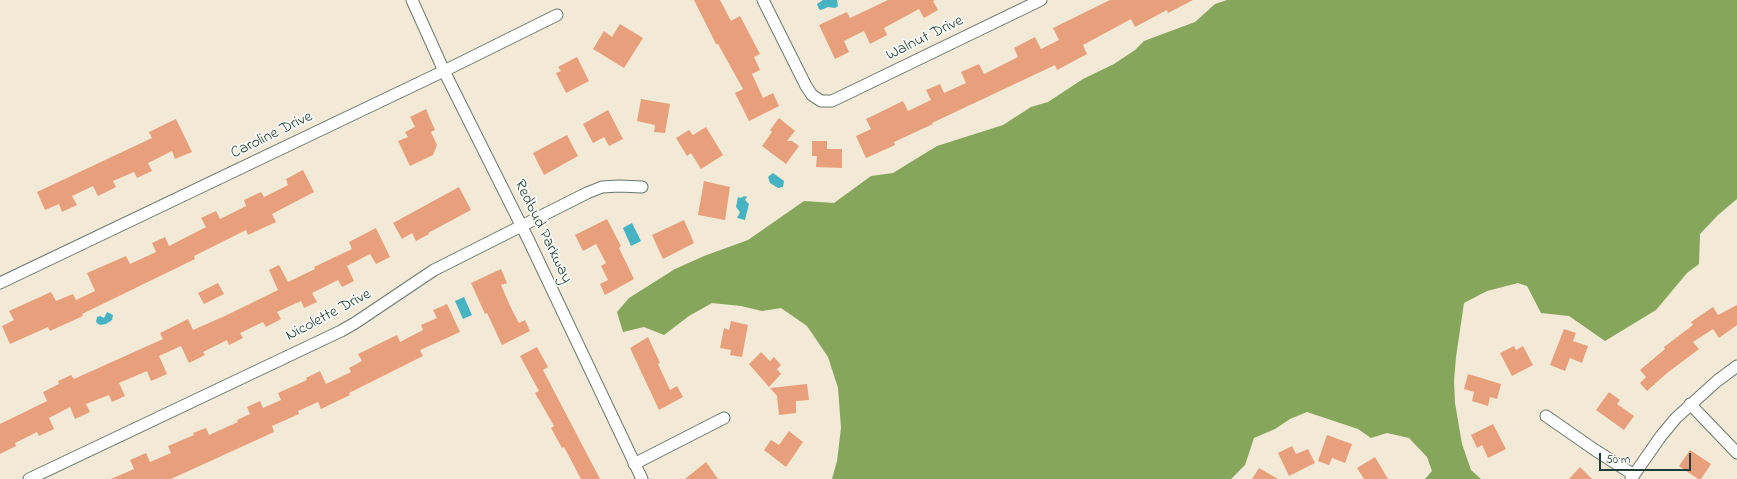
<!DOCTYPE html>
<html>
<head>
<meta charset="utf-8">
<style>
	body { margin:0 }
	#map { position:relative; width:1737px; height:479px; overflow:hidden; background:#f2e9d6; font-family:"Indie Flower",sans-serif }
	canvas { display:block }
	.scale { position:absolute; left:1599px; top:453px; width:92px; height:18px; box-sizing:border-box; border:2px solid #1f3d34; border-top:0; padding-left:5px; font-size:12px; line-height:14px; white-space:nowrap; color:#1f3d34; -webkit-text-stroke:3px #f6f6f2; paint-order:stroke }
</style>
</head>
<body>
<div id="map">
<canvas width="1737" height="479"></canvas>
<div class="scale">50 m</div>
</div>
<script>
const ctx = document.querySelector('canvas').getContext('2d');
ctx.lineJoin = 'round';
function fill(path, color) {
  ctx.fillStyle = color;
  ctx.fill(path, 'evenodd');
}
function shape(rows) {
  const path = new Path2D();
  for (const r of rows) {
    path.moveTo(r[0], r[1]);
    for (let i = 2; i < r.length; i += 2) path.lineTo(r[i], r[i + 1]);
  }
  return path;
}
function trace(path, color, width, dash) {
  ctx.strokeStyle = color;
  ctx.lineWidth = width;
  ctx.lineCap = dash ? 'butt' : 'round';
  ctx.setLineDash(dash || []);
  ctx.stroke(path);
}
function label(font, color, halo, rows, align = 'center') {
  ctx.font = font + ' "Indie Flower",sans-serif';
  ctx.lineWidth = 4;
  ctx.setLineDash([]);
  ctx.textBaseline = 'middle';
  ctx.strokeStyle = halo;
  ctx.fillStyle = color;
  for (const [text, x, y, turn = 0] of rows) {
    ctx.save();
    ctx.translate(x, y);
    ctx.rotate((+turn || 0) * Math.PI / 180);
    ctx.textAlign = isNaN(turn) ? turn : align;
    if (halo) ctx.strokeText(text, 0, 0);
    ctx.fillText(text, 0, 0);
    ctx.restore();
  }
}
const forest = shape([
	[1227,0,1737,0,1737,199,1718,215,1700,234,1699,264,1687,273,1656,310,1605,341,1569,316,1541,313,1527,286,1518,283,1487,291,1464,303,1456,357,1454,381,1455,403,1462,444,1471,470,1481,479,1425,479,1432,471,1427,457,1409,438,1387,433,1371,438,1358,429,1307,412,1290,419,1275,429,1254,438,1245,465,1231,479,832,479,837,461,841,428,838,388,828,357,807,326,781,308,762,311,741,306,712,303,689,316,664,335,644,327,623,332,617,312,629,298,675,269,704,256,748,240,804,201,834,203,871,176,893,173,937,146,1003,125,1031,107,1048,102,1083,79,1114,64,1135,50,1144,41,1195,22,1215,4]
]);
const water = shape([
	[823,0,837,0,838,6,835,8,828,7,821,10,819,9,817,4],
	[773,173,784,181,783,187,778,188,770,183,768,177],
	[744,196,747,197,745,200,749,204,745,220,737,218,740,212,736,207,738,197,741,198],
	[632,223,641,241,631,246,623,228],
	[464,297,472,315,463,319,455,301],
	[107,312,113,315,112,320,106,324,100,325,97,323,96,322,97,317,100,316,104,318]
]);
const building = shape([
	[694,0,720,0,731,21,740,16,760,54,754,57,760,70,752,74,763,98,773,93,779,106,749,121,735,93,743,89,718,44,716,44],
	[888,0,935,0,933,1,938,10,924,18,919,9,884,28,887,35,870,44,864,31,844,41,849,52,835,59,819,25,847,12,850,18],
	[1110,0,1193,0,1168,13,1167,10,1135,27,1131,19,1083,45,1087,54,1057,70,1055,65,932,123,933,124,894,142,895,145,866,158,856,136,871,129,866,119,903,101,908,111,931,100,926,90,940,84,944,93,966,83,961,72,979,64,984,74,1018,57,1014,48,1035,37,1041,49,1059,40,1053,28],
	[620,24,643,38,624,68,593,49,604,31,612,37],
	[577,57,589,81,566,93,556,73,561,71,558,67],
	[641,99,670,104,665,133,654,132,655,125,637,121],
	[426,109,435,130,431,132,437,145,433,155,410,166,398,141,408,137,405,132,415,127,410,117],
	[608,110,623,139,609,146,604,137,593,143,583,124],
	[779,118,795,131,787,141,792,141,799,146,786,164,762,146,772,132,770,130],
	[176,119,192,152,175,159,172,151,148,163,152,171,137,178,134,172,113,181,116,187,98,196,93,186,72,196,77,205,62,212,59,204,45,210,37,192,152,138,149,132],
	[706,127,723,155,701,169,691,153,687,156,676,138,689,130,693,135],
	[567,135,578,156,544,175,533,153],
	[812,141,827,141,827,149,842,149,842,168,816,167,817,156,812,156],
	[303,170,314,192,272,214,276,222,248,235,246,230,194,256,195,259,82,314,83,316,50,331,48,327,10,344,2,326,14,320,9,311,51,292,56,301,73,294,76,300,95,291,87,273,126,256,130,264,156,252,152,243,165,237,169,246,206,227,201,218,216,211,220,219,246,206,244,200,261,192,264,197,288,185,286,179],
	[704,181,730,187,725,220,698,215],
	[459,187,471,210,428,233,429,234,416,241,412,233,402,239,393,223],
	[607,219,621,246,619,248,634,279,605,295,600,284,608,280,601,266,606,263,596,244,583,251,575,235],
	[684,220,694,243,663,259,652,235],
	[376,228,390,257,376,264,370,254,347,266,354,281,342,287,338,280,312,293,317,302,304,308,301,301,277,312,281,319,266,327,263,322,240,333,243,338,229,345,227,340,203,352,205,355,189,363,181,346,159,356,167,374,151,381,147,371,119,383,125,396,112,402,109,395,86,404,90,412,75,419,70,407,49,418,54,429,39,436,37,432,15,443,16,446,0,454,0,424,47,401,43,392,59,384,58,381,71,375,74,379,163,339,160,333,188,319,193,330,227,315,278,290,269,270,279,265,288,282,315,269,314,267,352,249,349,242],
	[501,269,507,283,501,285,512,310,519,323,525,320,530,331,502,345,487,313,485,314,471,283],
	[218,283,224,294,204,304,198,293],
	[447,304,460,332,420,350,423,356,349,393,350,395,321,409,318,402,298,411,299,414,272,426,274,432,171,479,111,479,134,469,130,460,146,453,150,462,171,453,168,446,194,435,193,433,206,428,209,435,238,422,237,420,250,414,247,407,260,401,263,408,281,400,278,393,307,380,306,378,320,371,326,384,351,372,349,368,362,361,358,354,397,335,400,342,423,330,421,325,437,318,433,310],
	[1737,305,1737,325,1719,338,1713,329,1693,342,1699,349,1667,373,1647,391,1640,383,1646,377,1640,370,1665,349,1664,347,1693,325,1691,322,1713,307,1718,315],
	[731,321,748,325,742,357,730,355,731,350,720,348,724,328,729,330],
	[1564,329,1576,333,1573,341,1588,346,1582,363,1570,358,1565,371,1550,365],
	[648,337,660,363,658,364,670,390,677,386,683,397,659,410,630,348],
	[1514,346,1516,350,1523,346,1533,365,1512,376,1500,353],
	[537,347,548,367,543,370,600,479,581,479,564,447,562,448,551,428,554,426,535,393,539,391,520,356],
	[761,352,770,361,774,357,781,365,777,369,781,374,769,387,749,364],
	[1468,374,1501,384,1497,399,1490,397,1488,406,1472,401,1474,392,1464,389],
	[807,384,809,400,796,401,796,413,779,415,777,396,770,388],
	[1609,392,1620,400,1617,404,1634,416,1624,430,1596,410],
	[1493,424,1506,449,1488,458,1482,445,1477,448,1471,435],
	[789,431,803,442,786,467,764,450,771,440,779,445],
	[1327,435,1352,444,1345,463,1332,458,1329,465,1318,461],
	[1292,446,1296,454,1308,449,1315,463,1289,476,1278,453],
	[1690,450,1711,464,1701,479,1698,479,1679,466],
	[1375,457,1388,479,1364,479,1357,468],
	[706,462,718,479,685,479],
	[1580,467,1592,479,1569,479],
	[1259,468,1278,479,1252,479]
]);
const street = shape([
	[412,0,444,71,529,241,642,479],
	[763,0,806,86,812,95,821,101,832,101,1041,0],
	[0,283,444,71,557,15],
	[1690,404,1737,453],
	[1546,416,1595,450,1634,475],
	[634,464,724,418],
	[29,479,341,331,355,323,434,270,587,193,602,187,619,186,642,187],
	[1631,479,1661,436,1676,418,1717,381,1737,366]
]);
const streetNames = [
	["Walnut Drive",925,39,-26],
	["Caroline Drive",272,136,-26],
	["Redbud Parkway",542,232,64],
	["Nicolette Drive",329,316,-28]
];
fill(forest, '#86a65b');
fill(water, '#46b3c2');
fill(building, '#e8a07c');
trace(street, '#69796d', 13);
trace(street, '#fff', 11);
label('16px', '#1f3d34', '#f6f6f2', streetNames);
</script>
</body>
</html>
